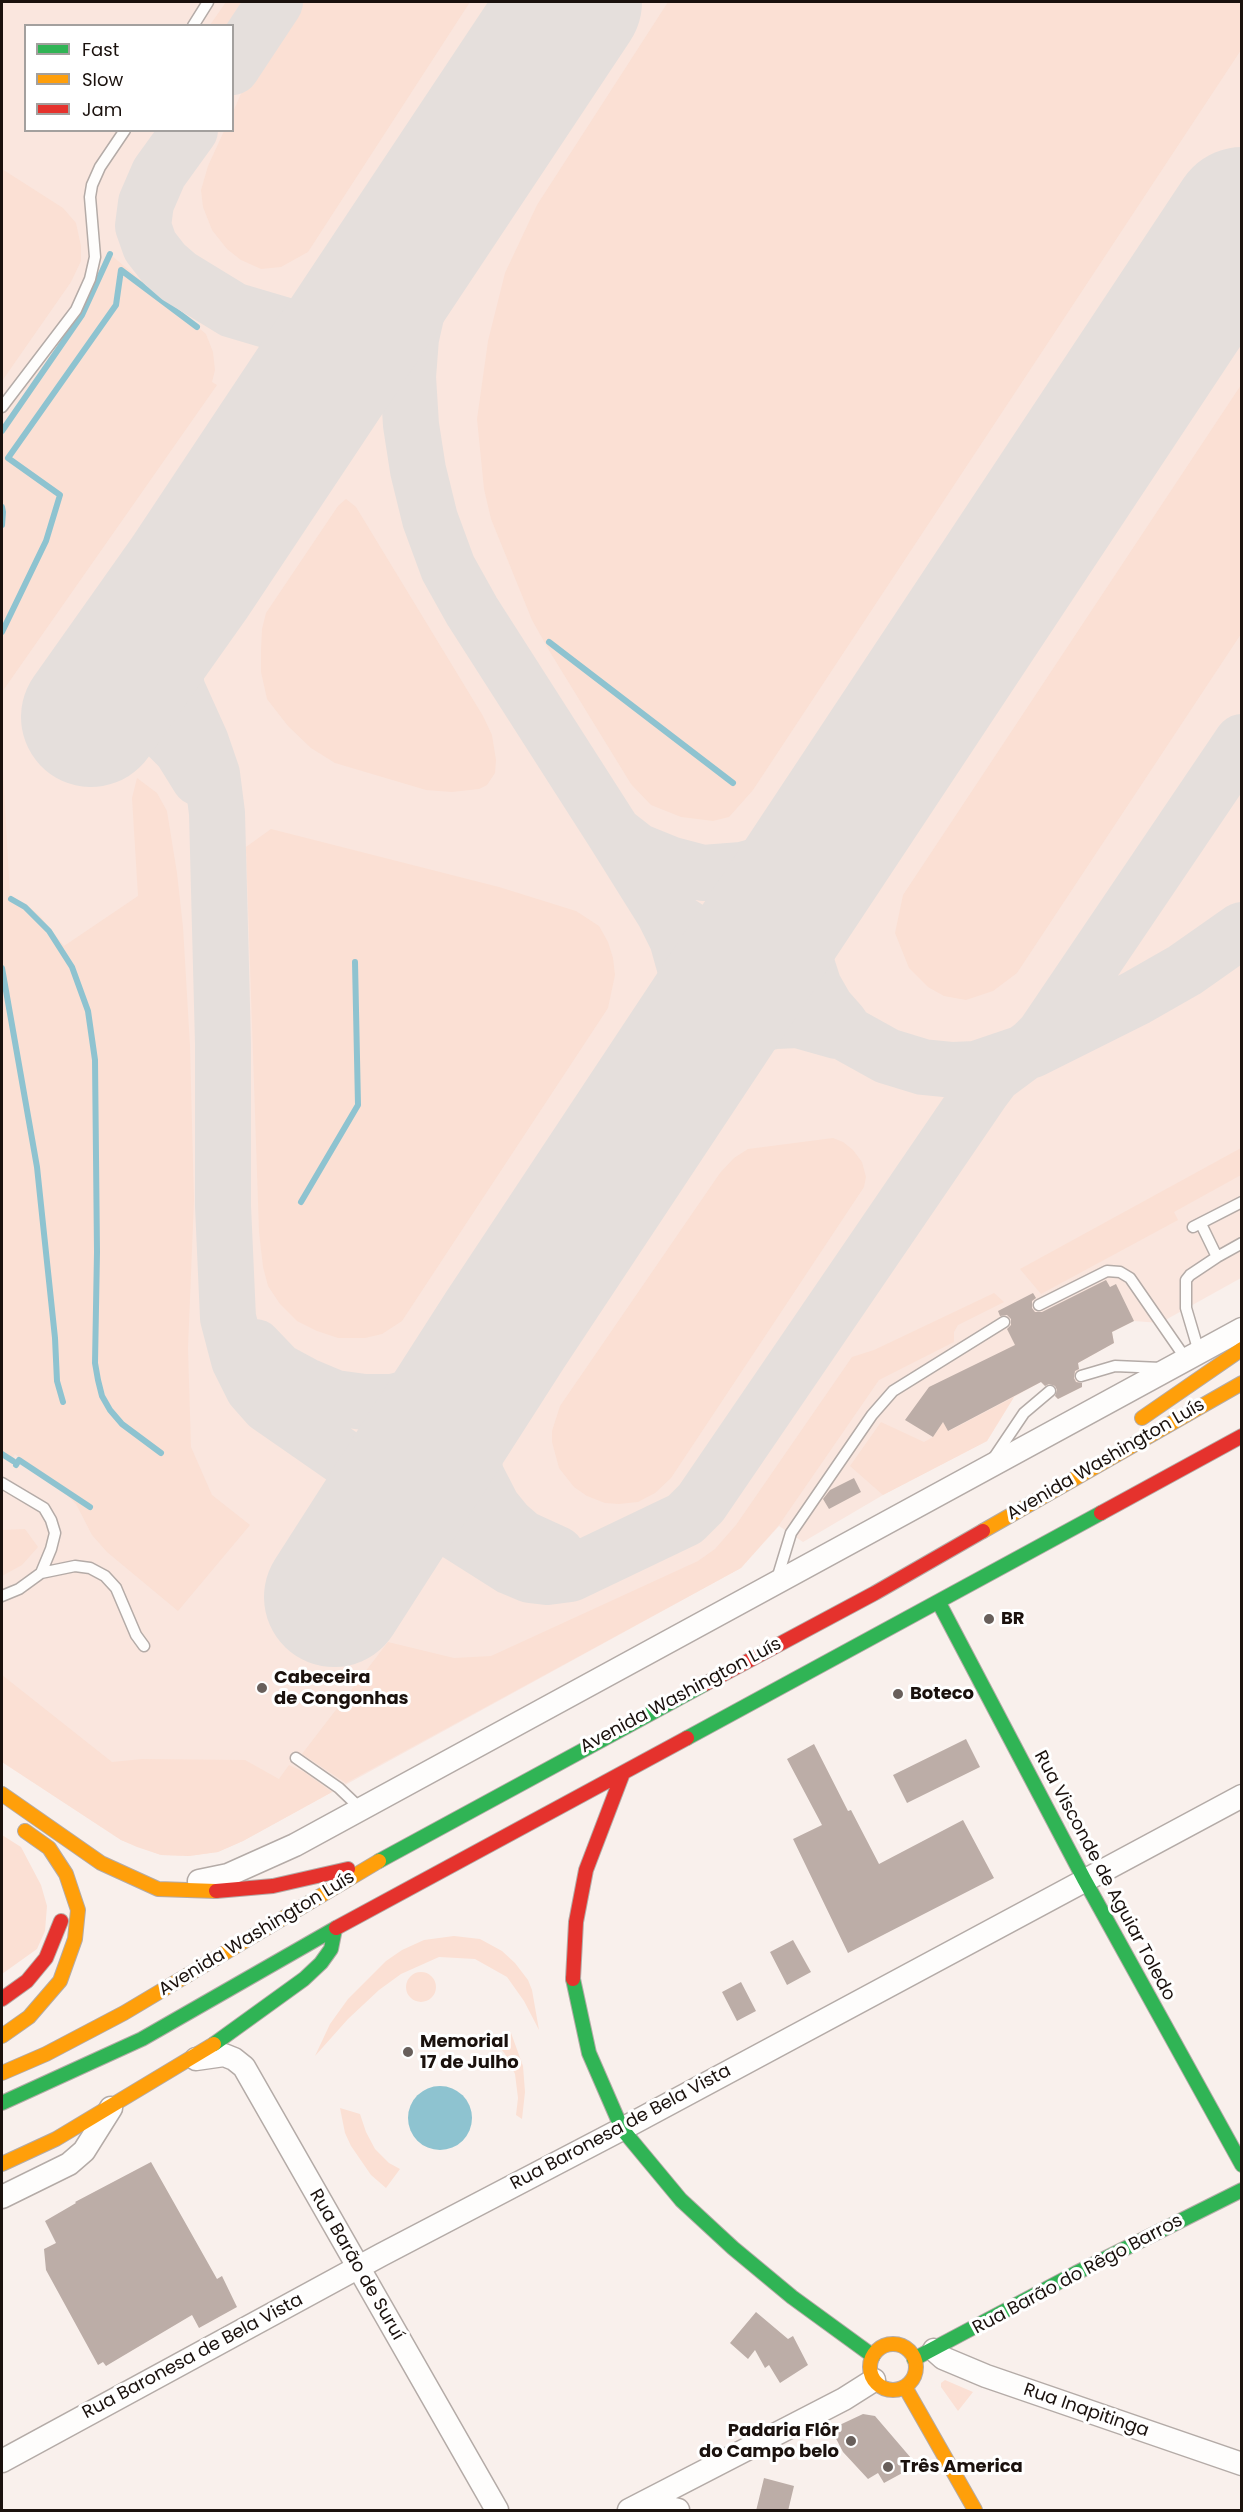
<!DOCTYPE html>
<html>
<head>
<meta charset="utf-8">
<style>
	body { margin:0 }
	#map { position:relative; width:1243px; height:2512px; overflow:hidden; background:#f9f0ec; font-family:Poppins,sans-serif }
	canvas { display:block }
	.frame { position:absolute; inset:0; border:3px solid #1a110d; pointer-events:none }
	.legend { position:absolute; left:24px; top:24px; width:210px; height:108px; box-sizing:border-box; background:#fff; border:2px solid #a3a09e; margin:0; padding:8px 10px; list-style:none; font-size:18px; color:#1a110d }
	.legend li { display:flex; align-items:center; gap:12px; height:30px }
	.legend b { width:30px; border:2px solid #a3a09e }
</style>
</head>
<body>
<div id="map">
<canvas width="1243" height="2512"></canvas>
<div class="frame"></div>
<ul class="legend">
<li><b style="height:8px;background:#30b455"></b>Fast</li>
<li><b style="height:8px;background:#ff9f0a"></b>Slow</li>
<li><b style="height:8px;background:#e5322d"></b>Jam</li>
</ul>
</div>
<script>
const ctx = document.querySelector('canvas').getContext('2d');
ctx.lineJoin = 'round';
function fill(path, color) {
  ctx.fillStyle = color;
  ctx.fill(path, 'evenodd');
}
function shape(rows) {
  const path = new Path2D();
  for (const r of rows) {
    if (r.length === 3) {
      path.moveTo(r[0] + r[2], r[1]);
      path.arc(r[0], r[1], r[2], 0, 2 * Math.PI);
      continue;
    }
    path.moveTo(r[0], r[1]);
    for (let i = 2; i < r.length; i += 2) path.lineTo(r[i], r[i + 1]);
  }
  return path;
}
function trace(path, color, width, dash) {
  ctx.strokeStyle = color;
  ctx.lineWidth = width;
  ctx.lineCap = dash ? 'butt' : 'round';
  ctx.setLineDash(dash || []);
  ctx.stroke(path);
}
function label(font, color, halo, rows, align = 'center') {
  ctx.font = font + ' Poppins,sans-serif';
  ctx.lineWidth = 6;
  ctx.setLineDash([]);
  ctx.textBaseline = 'middle';
  ctx.strokeStyle = halo;
  ctx.fillStyle = color;
  for (const [text, x, y, turn = 0] of rows) {
    ctx.save();
    ctx.translate(x, y);
    ctx.rotate((+turn || 0) * Math.PI / 180);
    ctx.textAlign = isNaN(turn) ? turn : align;
    if (halo) ctx.strokeText(text, 0, 0);
    ctx.fillText(text, 0, 0);
    ctx.restore();
  }
}
const built = shape([
	[2,2,1241,2,1241,1278,1160,1323,1134,1321,1112,1332,1114,1343,1078,1363,1082,1387,1058,1399,1041,1382,1014,1397,987,1441,883,1495,803,1542,779,1526,741,1568,243,1841,218,1852,189,1856,161,1855,121,1840,2,1762],
	[26,26,232,26,232,130,26,130]
]);
const green = shape([
	[226,2,257,2,233,40,232,26,210,25],
	[293,2,470,2,308,252,281,267,261,269,241,260,227,249,212,230,203,207,201,190,208,166,224,131,232,130,233,112,253,66],
	[668,2,1241,2,1241,50,753,790,729,817,713,821,681,817,651,805,631,784,550,652,532,620,491,519,484,489,477,419,488,341,505,273,537,205],
	[2,169,63,208,76,223,81,246,81,261,71,282,2,381],
	[112,256,206,334,213,352,215,370,212,382,217,385,2,692,2,532,5,512,2,502,2,433,83,316],
	[1241,385,1241,634,1017,973,993,991,966,1000,944,996,928,987,909,968,895,933,903,895],
	[346,499,356,507,483,716,492,735,496,760,495,773,487,785,479,789,452,792,426,790,335,763,311,748,288,726,267,699,261,672,261,649,262,629,266,613,338,506],
	[2,752,10,896,26,904,40,916,64,946,138,896,132,798,137,778,157,793,167,811,177,873,183,927,190,1046,194,1200,188,1348,191,1447,212,1495,250,1525,178,1611,107,1552,92,1535,76,1504,64,1492,15,1454,12,1459,2,1452],
	[271,829,499,887,576,911,599,926,608,942,613,958,615,975,608,1008,402,1321,382,1334,365,1338,338,1338,317,1331,297,1321,280,1304,268,1286,263,1267,259,1232,246,847],
	[833,1138,843,1142,853,1150,862,1162,866,1177,864,1187,671,1478,655,1493,638,1502,619,1504,605,1503,587,1496,574,1487,559,1468,552,1442,552,1431,560,1406,720,1173,734,1158,748,1149],
	[1241,1148,1241,1175,1174,1212,1178,1220,1041,1294,1020,1269],
	[994,1293,1004,1302,958,1325,954,1332,954,1342,879,1380,779,1525,741,1568,346,1783,302,1754,388,1642,454,1658,491,1656,698,1561,715,1549,736,1525,852,1357,874,1350],
	[1014,1397,987,1441,883,1495,850,1466,881,1422,924,1442,933,1437,943,1422,949,1431],
	[25,1529,38,1547,22,1565,2,1576,2,1530],
	[2,1675,112,1762,142,1759,245,1760,279,1779,289,1765,304,1772,332,1792,243,1841,218,1852,189,1856,161,1855,137,1847,121,1840,2,1762],
	[2,1835,21,1847,41,1885,47,1906,45,1931,37,1949,2,1974],
	[454,1936,480,1939,502,1951,515,1963,528,1980,532,1990,539,2030,524,2001,507,1977,475,1959,439,1957,401,1974,379,1990,348,2019,315,2056,330,2024,348,1999,386,1961,402,1950,424,1940],
	[421,1987,15],
	[511,2033,523,2066,525,2092,522,2119,516,2115,518,2098,515,2074,505,2054,496,2042],
	[340,2108,360,2114,366,2132,375,2149,389,2163,400,2169,386,2188,371,2175,351,2146,345,2133],
	[945,2380,973,2392,958,2411,941,2387,941,2383]
]);
const water = shape([
	[440,2118,32]
]);
const stream = shape([
	[2,431,82,315,110,254],
	[2,507,3,512,2,525],
	[2,632,46,541,60,495,8,458,116,305,121,270,197,327],
	[549,642,733,783],
	[11,899,25,907,49,931,72,967,88,1011,95,1060,97,1252,95,1363,98,1380,102,1396,110,1410,122,1424,161,1453],
	[2,968,37,1167,55,1338,57,1381,63,1402],
	[301,1202,358,1105,355,962],
	[2,1454,13,1461],
	[16,1465,19,1460,90,1507]
]);
const taxiway = shape([
	[232,67,275,2],
	[190,130,159,173,146,203,143,226,150,246,164,264,179,277,233,310,297,329,324,324,349,313,367,303,381,289],
	[461,168,434,237,411,338,408,377,411,425,418,470,430,519,448,568,472,611,614,833],
	[190,577,174,623,171,642,172,668,178,691,201,742,212,774,217,813,223,1044,223,1206,228,1318,239,1360,253,1388,268,1405,399,1496,511,1567,530,1575,547,1577,570,1574,685,1519,701,1503,982,1091,994,1075,1033,1046,1044,1035,1242,742],
	[108,694,166,734,181,749,199,778],
	[822,852,803,907,801,929,805,959,814,987,826,1008,841,1025],
	[664,913,851,1036,887,1056,923,1067,953,1070,976,1069,1032,1050,1136,998,1185,970,1242,930],
	[675,1073,702,1051,726,1036,749,1026,775,1021,798,1020,837,1031],
	[658,1099,673,1070,682,1043,688,1009,686,971,677,939,664,913,614,833,637,851,669,864,703,873,742,870,768,863,840,824],
	[255,1347,278,1371,304,1385,335,1398,364,1402,393,1402,421,1395,448,1383,466,1369,505,1330],
	[478,1371,469,1436,476,1475,493,1508,506,1524,522,1538,557,1554]
]);
const runway = shape([
	[91,717,190,577,572,2],
	[334,1597,505,1330,1242,217]
]);
const building = shape([
	[1106,1280,1110,1287,1116,1284,1134,1321,1112,1332,1114,1343,1078,1363,1079,1369,1075,1371,1074,1378,1076,1382,1082,1383,1082,1387,1058,1399,1055,1396,1057,1390,1055,1386,1049,1384,1045,1386,1041,1382,948,1431,943,1422,933,1437,905,1420,929,1387,1015,1345,1007,1329,1011,1325,1011,1319,1007,1315,1000,1316,998,1311,1033,1293,1036,1298,1032,1301,1032,1308,1035,1312,1042,1312],
	[854,1478,861,1492,829,1509,823,1499,830,1490],
	[966,1739,980,1767,907,1803,893,1775],
	[814,1744,848,1811,851,1810,879,1864,963,1820,994,1878,848,1953,793,1839,822,1825,787,1759],
	[793,1940,811,1972,787,1985,770,1952],
	[741,1982,756,2011,737,2021,722,1992],
	[151,2162,217,2279,222,2276,237,2307,199,2328,192,2315,106,2366,103,2362,98,2365,46,2270,44,2249,56,2243,45,2221,76,2203,75,2202],
	[756,2312,788,2339,793,2336,808,2365,780,2383,769,2365,765,2368,755,2350,748,2359,730,2343],
	[863,2414,875,2416,917,2465,884,2483,878,2473,868,2479,843,2452,831,2429],
	[764,2478,794,2486,788,2511,756,2511]
]);
const lane = shape([
	[193,26,208,2],
	[2,407,76,310,90,279,95,257,90,197,92,185,100,167,125,130],
	[1201,1224,1217,1257,1242,1243],
	[1193,1227,1242,1202],
	[1039,1305,1107,1271,1120,1272,1130,1278,1186,1359],
	[1199,1352,1186,1308,1186,1280,1190,1275,1217,1257],
	[1081,1376,1115,1366,1161,1368],
	[993,1459,1024,1413,1050,1391],
	[2,1483,44,1508,51,1520,55,1533,51,1549,41,1573],
	[777,1579,791,1533,872,1415,893,1391,1004,1322],
	[2,1596,19,1589,41,1573,75,1566,90,1568,105,1576,116,1588,136,1635,144,1646],
	[296,1758,339,1788,360,1808]
]);
const street = shape([
	[199,1881,228,1875,295,1845,1242,1329],
	[196,2059,224,2055,234,2059,244,2067,497,2510],
	[2,2197,69,2164,84,2151,111,2108],
	[934,2350,943,2358,986,2376,1242,2464],
	[2,2461,381,2255,622,2129,1242,1796],
	[645,2502,678,2510],
	[629,2510,844,2399,874,2380]
]);
const fast = shape([
	[939,1603,1084,1879,1242,2165],
	[687,1738,1101,1513],
	[379,1861,705,1684],
	[573,1979,589,2053,622,2129,681,2200,733,2248,792,2297,873,2356],
	[214,2044,304,1979,321,1963,331,1949,335,1929],
	[2,2103,142,2039,336,1928],
	[914,2359,1076,2273,1242,2190]
]);
const slow = shape([
	[1142,1418,1242,1349],
	[983,1531,1242,1383],
	[2,1794,101,1863,158,1889,216,1891],
	[2,2036,29,2017,60,1981,75,1939,78,1910,66,1874,49,1848,25,1831],
	[2,2073,46,2054,124,2013,379,1861],
	[2,2164,56,2139,214,2044],
	[893,2367,23],
	[905,2387,975,2510]
]);
const jam = shape([
	[1101,1513,1242,1436],
	[705,1684,875,1593,983,1531],
	[216,1891,273,1886,348,1869],
	[336,1928,687,1738],
	[573,1979,576,1922,586,1870,623,1773],
	[2,1999,27,1981,46,1958,61,1921]
]);
const markers = [
	[989,1619,6,"#685f5b"],
	[262,1688,6,"#685f5b"],
	[898,1694,6,"#685f5b"],
	[408,2052,6,"#685f5b"],
	[851,2441,6,"#685f5b"],
	[888,2467,6,"#685f5b"]
];
const streetNames = [
	["Avenida Washington Luís",1106,1460,-30],
	["Avenida Washington Luís",681,1696,-28],
	["Rua Visconde de Aguiar Toledo",1104,1876,62],
	["Avenida Washington Luís",257,1934,-31],
	["Rua Baronesa de Bela Vista",621,2128,-28],
	["Rua Barão de Suruí",356,2265,60],
	["Rua Barão do Rêgo Barros",1078,2275,-28],
	["Rua Baronesa de Bela Vista",193,2357,-28],
	["Rua Inapitinga",1086,2411,19]
];
const poiNames = [
	["BR",1001,1619],
	["Cabeceira",274,1678],
	["de Congonhas",274,1699],
	["Boteco",910,1694],
	["Memorial",420,2042],
	["17 de Julho",420,2063],
	["Padaria Flôr",839,2431,"right"],
	["do Campo belo",839,2452,"right"],
	["Três America",900,2467]
];
fill(built, '#fae6de');
fill(green, '#fbe0d4');
fill(water, '#8ec3d0');
trace(stream, '#8ec3d0', 6);
trace(taxiway, '#e5dfdc', 56);
trace(runway, '#e5dfdc', 140);
fill(building, '#bcada7');
trace(lane, '#b4aba7', 13);
trace(street, '#b4aba7', 25);
trace(fast, '#b4aba7', 16);
trace(slow, '#b4aba7', 16);
trace(jam, '#b4aba7', 16);
trace(lane, '#fefdfc', 10);
trace(street, '#fefdfc', 22);
trace(fast, '#30b455', 14);
trace(slow, '#ff9f0a', 14);
trace(jam, '#e5322d', 14);
for (const [x, y, r, color] of markers) {
  const dot = new Path2D();
  dot.arc(x, y, r, 0, 2 * Math.PI);
  ctx.fillStyle = color;
  ctx.fill(dot);
  trace(dot, '#fff', 2);
}
label('18px', '#1a110d', '#fff', streetNames);
label('bold 18px', '#1a110d', '#fff', poiNames, 'left');
</script>
</body>
</html>
